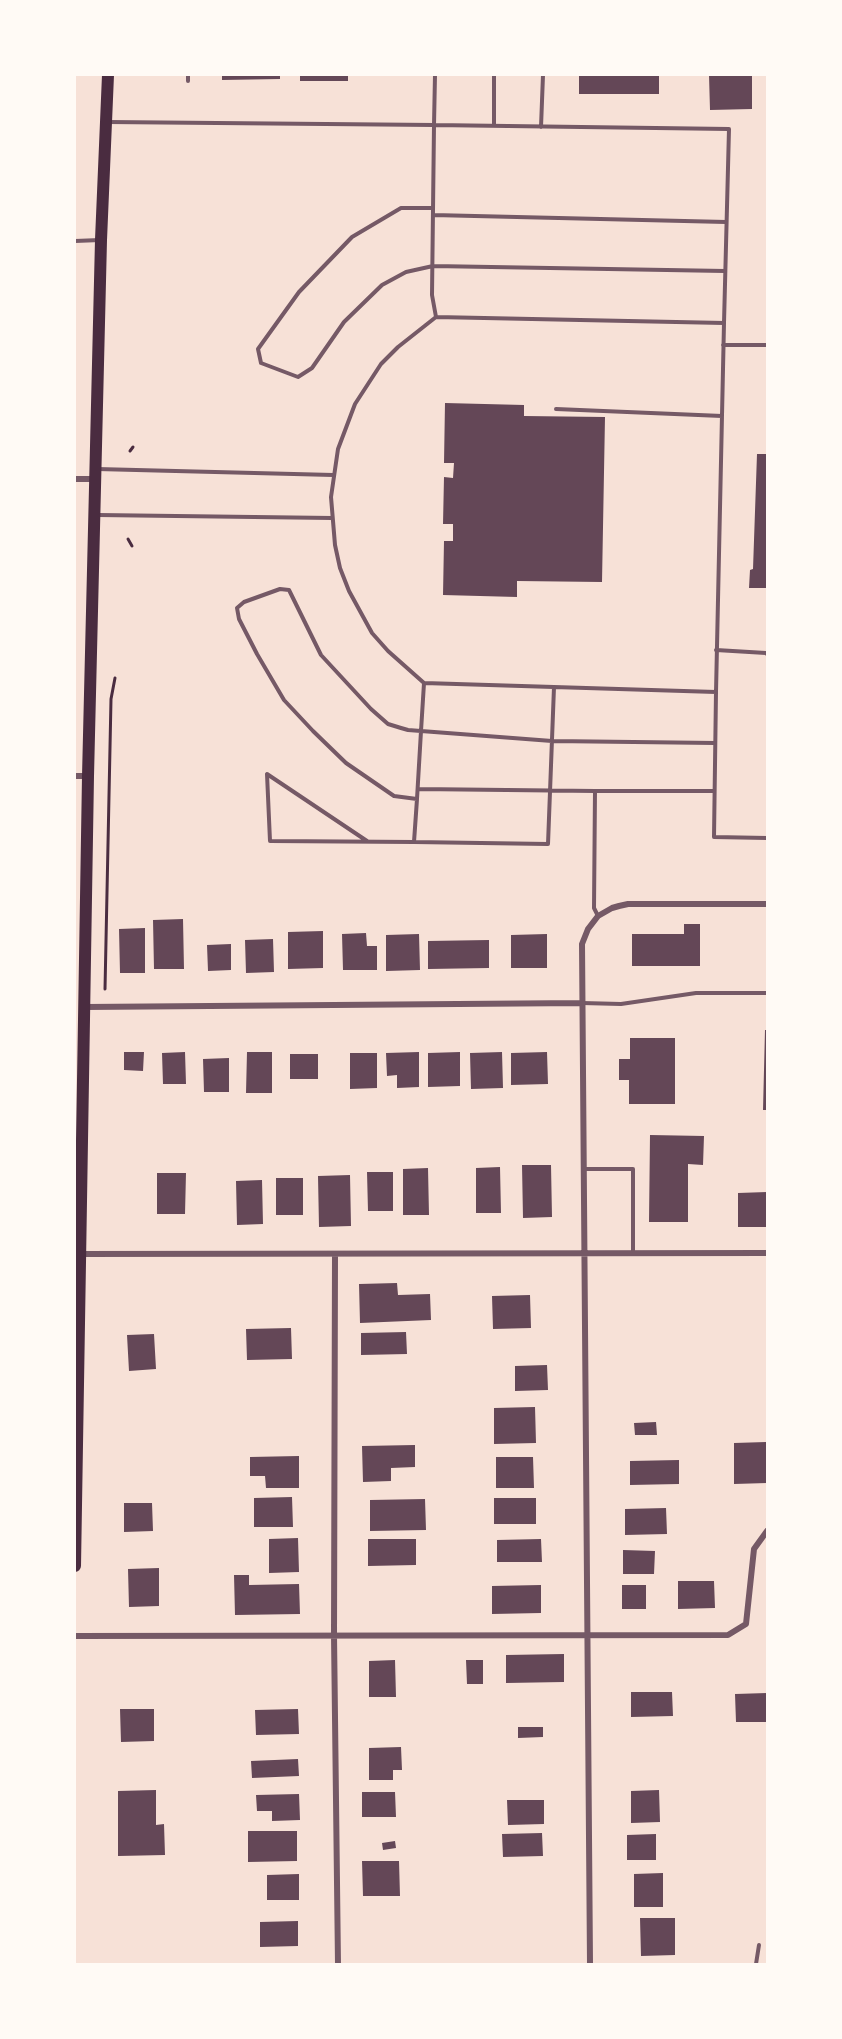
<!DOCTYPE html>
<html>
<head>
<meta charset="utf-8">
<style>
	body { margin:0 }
	#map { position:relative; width:842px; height:2039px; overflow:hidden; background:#f7e1d7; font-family:Barlow,sans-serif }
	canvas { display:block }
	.frame { position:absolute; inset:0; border:76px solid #fffaf5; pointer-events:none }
</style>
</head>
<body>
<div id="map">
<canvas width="842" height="2039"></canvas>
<div class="frame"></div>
</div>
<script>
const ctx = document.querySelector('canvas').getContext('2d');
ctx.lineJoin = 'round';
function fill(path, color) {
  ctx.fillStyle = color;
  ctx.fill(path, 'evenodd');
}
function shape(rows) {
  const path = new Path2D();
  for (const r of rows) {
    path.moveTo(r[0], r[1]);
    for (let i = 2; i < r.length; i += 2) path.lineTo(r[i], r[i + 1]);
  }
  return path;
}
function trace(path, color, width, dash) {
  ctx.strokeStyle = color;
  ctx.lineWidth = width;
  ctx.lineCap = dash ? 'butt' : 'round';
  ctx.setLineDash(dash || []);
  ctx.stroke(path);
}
const building = shape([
	[222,75,280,75,280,79,222,80],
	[300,75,348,75,348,81,300,81],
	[579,75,659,75,659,94,579,94],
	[709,75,752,75,752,109,710,110],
	[445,403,524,405,524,416,605,417,602,582,517,581,517,597,443,595,444,541,453,541,453,524,443,524,444,477,453,478,454,463,444,463],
	[757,454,767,454,767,588,749,588,750,570,753,569],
	[183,919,184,969,154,969,153,920],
	[684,924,700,924,700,966,632,966,632,934,684,934],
	[145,928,145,973,120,973,119,929],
	[323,931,323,968,288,969,288,932],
	[366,933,367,946,377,946,377,970,343,970,342,934],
	[419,934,420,970,386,971,386,935],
	[547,934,547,968,511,968,511,935],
	[273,939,274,972,246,973,245,940],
	[489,940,489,968,428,969,428,941],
	[231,944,231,970,208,971,207,945],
	[765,1030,767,1030,767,1110,763,1110],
	[630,1038,675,1038,675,1104,629,1104,629,1080,619,1080,619,1059,630,1059],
	[124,1052,144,1052,143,1071,124,1070],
	[185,1052,186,1084,163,1084,162,1053],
	[247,1052,272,1052,272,1093,246,1093],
	[419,1052,419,1087,397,1088,397,1075,387,1076,386,1053],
	[460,1052,460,1086,428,1087,428,1053],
	[502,1052,503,1088,471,1089,470,1053],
	[547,1052,548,1084,511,1085,511,1053],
	[350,1053,377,1053,377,1088,350,1089],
	[290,1054,318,1054,318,1079,290,1079],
	[229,1058,229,1092,204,1092,203,1059],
	[650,1135,704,1136,703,1165,688,1164,688,1222,649,1222],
	[522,1165,551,1165,552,1217,523,1218],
	[500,1167,501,1213,476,1213,476,1168],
	[428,1168,429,1215,403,1215,403,1169],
	[367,1172,393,1172,393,1211,368,1211],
	[157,1173,186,1173,185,1214,157,1214],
	[350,1175,351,1226,319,1227,318,1176],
	[276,1178,303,1178,303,1215,276,1215],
	[262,1180,263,1224,237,1225,236,1181],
	[767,1192,767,1227,738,1227,738,1193],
	[397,1283,398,1295,430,1294,431,1320,360,1323,359,1284],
	[530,1295,531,1328,493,1329,492,1296],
	[291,1328,292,1359,247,1360,246,1329],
	[406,1332,407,1354,361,1355,361,1333],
	[154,1334,156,1369,129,1371,127,1335],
	[547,1365,548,1390,515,1391,515,1366],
	[535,1407,536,1443,494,1444,494,1408],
	[656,1422,657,1435,635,1435,634,1423],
	[766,1442,767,1483,734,1484,734,1443],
	[415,1445,415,1467,391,1468,391,1481,363,1482,362,1446],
	[299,1456,299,1488,266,1488,265,1476,250,1476,250,1457],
	[496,1457,533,1457,534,1488,496,1488],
	[679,1460,679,1484,630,1485,630,1461],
	[292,1497,293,1527,254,1527,254,1498],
	[494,1498,536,1498,536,1524,494,1524],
	[425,1499,426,1530,370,1531,370,1500],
	[124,1503,152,1503,153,1531,124,1532],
	[666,1508,667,1534,625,1535,625,1509],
	[298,1538,299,1572,269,1573,269,1539],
	[368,1539,416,1539,416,1565,368,1566],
	[541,1539,542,1562,497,1562,497,1540],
	[623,1550,655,1551,654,1574,623,1574],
	[159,1568,159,1606,129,1607,128,1569],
	[234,1575,249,1575,249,1585,299,1584,300,1614,235,1615],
	[678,1581,714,1581,715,1608,678,1609],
	[541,1585,541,1613,492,1614,492,1586],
	[622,1585,646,1585,646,1609,622,1609],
	[564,1654,564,1682,506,1683,506,1655],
	[395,1660,396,1697,369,1697,369,1661],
	[466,1660,483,1660,483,1684,467,1684],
	[631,1692,672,1692,673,1716,631,1717],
	[767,1693,767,1722,736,1722,735,1694],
	[120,1709,154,1709,154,1741,121,1742],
	[298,1709,299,1734,256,1735,255,1710],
	[518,1727,543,1727,543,1737,518,1738],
	[401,1747,402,1770,393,1770,393,1780,369,1780,369,1748],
	[298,1759,299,1776,252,1778,251,1761],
	[156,1790,156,1825,164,1824,165,1855,118,1856,118,1791],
	[659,1790,660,1822,631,1823,631,1791],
	[362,1792,395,1792,396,1817,362,1817],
	[299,1794,300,1820,272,1821,272,1811,257,1811,256,1795],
	[507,1800,544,1800,544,1824,508,1825],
	[248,1831,297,1831,297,1861,248,1862],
	[542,1833,543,1856,503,1857,502,1834],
	[656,1834,656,1860,627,1860,627,1835],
	[395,1841,396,1848,383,1850,382,1843],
	[362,1861,399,1861,400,1896,363,1896],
	[663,1873,663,1907,634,1907,634,1874],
	[299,1874,299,1900,267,1900,267,1875],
	[640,1918,675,1918,675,1955,641,1956],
	[298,1921,298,1946,260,1947,260,1922]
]);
const path = shape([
	[130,451,133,447],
	[128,539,132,546],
	[105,989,111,699,115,678]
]);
const service = shape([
	[188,75,188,81],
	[435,75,434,125,729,129,724,323],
	[108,122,434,125,432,295,436,317],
	[494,126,494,75],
	[541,127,543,75],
	[433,208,401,208,352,237,299,292,258,349,261,363,298,377,312,368,344,322,382,285,406,272,433,266,725,271],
	[433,215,726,222],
	[75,241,100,240],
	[436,317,724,323,716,692,424,683,388,651,372,633,349,591,340,568,335,545,331,497,338,449,355,404,381,364,398,347,436,317],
	[723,345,767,345],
	[556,409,722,416],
	[97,469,333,475],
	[98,515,332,518],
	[716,650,766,653,767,654],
	[424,683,421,731,417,799,394,796,346,763,313,731,284,700,257,654,239,619,237,608,244,602,280,589,289,590,321,655,371,709,388,724,401,728,408,730,421,731,552,741,715,743],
	[716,692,714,837,767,838],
	[418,789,595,791],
	[367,841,267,774,270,841,414,842,417,799],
	[414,842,548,844,554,687],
	[598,916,594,908,595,791,714,791],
	[582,1003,621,1004,696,993,767,993],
	[584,1169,633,1169,633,1252],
	[756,1964,759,1945]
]);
const minor = shape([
	[75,479,95,479],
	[75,776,88,776],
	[85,1007,582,1003],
	[81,1254,767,1253],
	[335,1255,334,1635,338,1964],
	[75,1636,728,1635,746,1624,754,1549,767,1531],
	[590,1964,582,944,588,929,598,916,612,908,619,906,628,904,767,904]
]);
const secondary = shape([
	[75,1566,88,776,101,240,108,75]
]);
fill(building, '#644757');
trace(path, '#4a2c40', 3);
trace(service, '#755966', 4);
trace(minor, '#755966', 6);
trace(secondary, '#4a2c40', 12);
</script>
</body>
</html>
